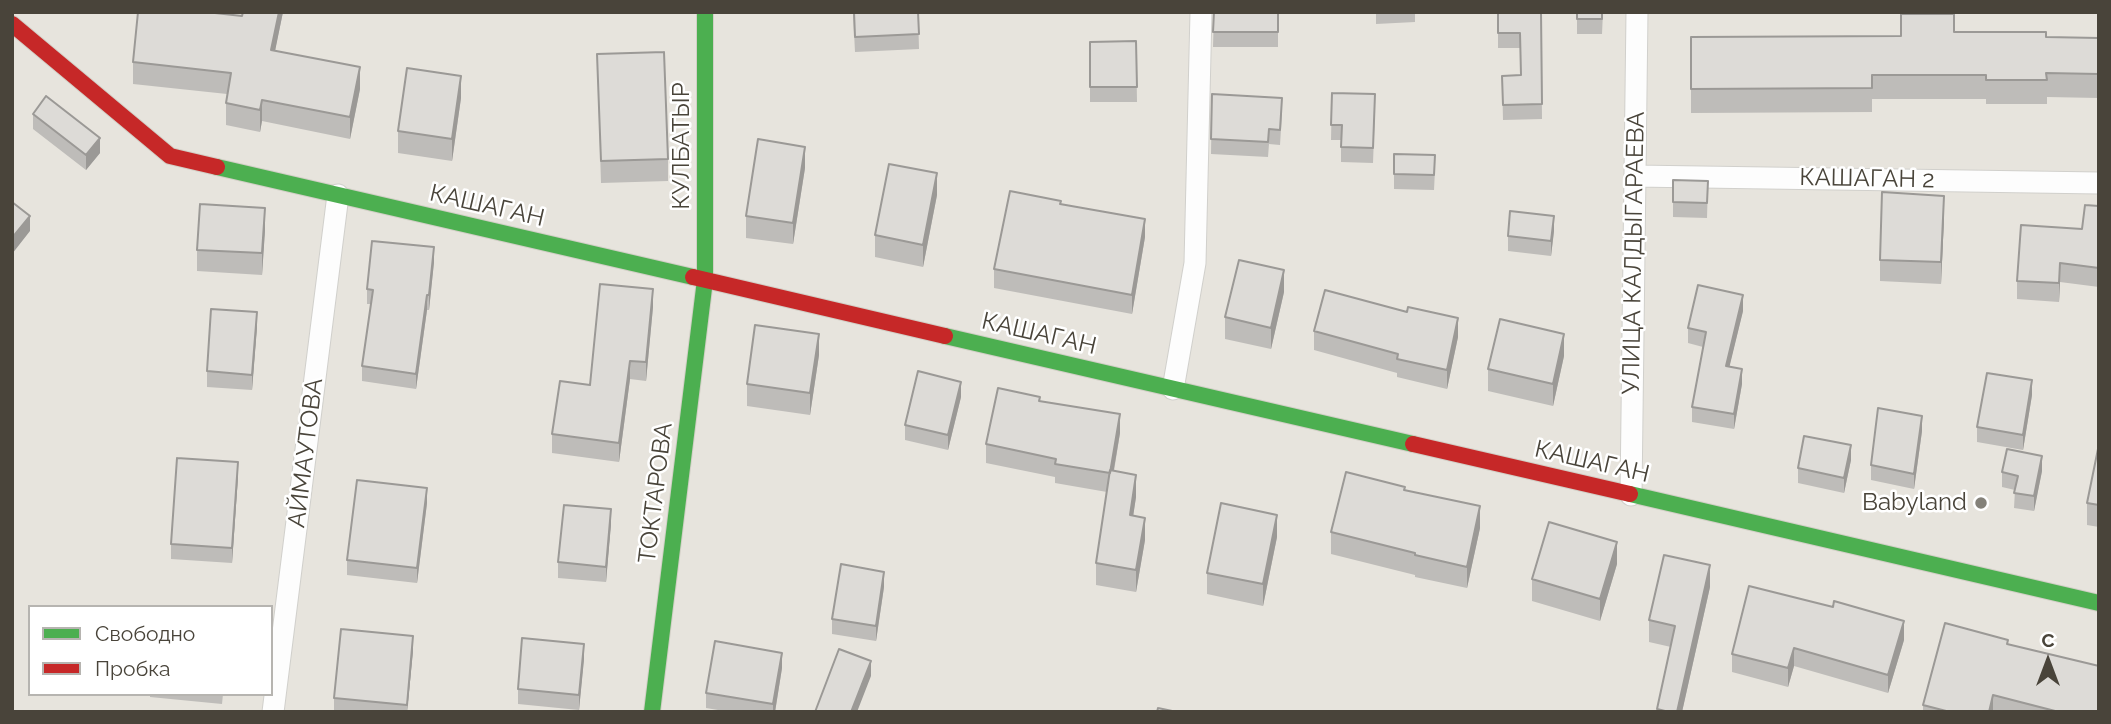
<!DOCTYPE html>
<html>
<head>
<meta charset="utf-8">
<style>
	body { margin:0 }
	#map { position:relative; width:2111px; height:724px; overflow:hidden; background:#f3f2ef; font-family:Raleway,sans-serif }
	canvas { display:block }
	.frame { position:absolute; inset:0; border:14px solid #49443a; pointer-events:none }
	.legend { position:absolute; left:28px; top:605px; width:245px; height:91px; box-sizing:border-box; background:#fff; border:2px solid #b6b4b0; margin:0; padding:9px 12px; list-style:none; font-size:21px; color:#49443a }
	.legend li { display:flex; align-items:center; gap:14px; height:35px }
	.legend b { width:35px; border:2px solid #b6b4b0 }
	.north { position:absolute; left:2013px; top:626px; width:70px; height:70px; -webkit-text-stroke:5px #fff; paint-order:stroke; rotate:0deg; font-size:19px; font-weight:700; line-height:28px; text-align:center; color:#49443a }
	.north::after { content:''; display:block; margin:auto; width:24px; height:32px; background:#49443a; clip-path:polygon(50% 0,100% 100%,50% 72%,0 100%) }
</style>
</head>
<body>
<div id="map">
<canvas width="2111" height="724"></canvas>
<div class="frame"></div>
<ul class="legend">
<li><b style="height:9px;background:#4caf50"></b>Свободно</li>
<li><b style="height:9px;background:#c62828"></b>Пробка</li>
</ul>
<div class="north">С</div>
</div>
<script>
const ctx = document.querySelector('canvas').getContext('2d');
ctx.lineJoin = 'round';
function fill(path, color) {
  ctx.fillStyle = color;
  ctx.fill(path, 'evenodd');
}
function shape(rows) {
  const path = new Path2D();
  for (const r of rows) {
    path.moveTo(r[0], r[1]);
    for (let i = 2; i < r.length; i += 2) path.lineTo(r[i], r[i + 1]);
  }
  return path;
}
function trace(path, color, width, dash) {
  ctx.strokeStyle = color;
  ctx.lineWidth = width;
  ctx.lineCap = dash ? 'butt' : 'round';
  ctx.setLineDash(dash || []);
  ctx.stroke(path);
}
function label(font, color, halo, rows, align = 'center') {
  ctx.font = font + ' Raleway,sans-serif';
  ctx.lineWidth = 5;
  ctx.setLineDash([]);
  ctx.textBaseline = 'middle';
  ctx.strokeStyle = halo;
  ctx.fillStyle = color;
  for (const [text, x, y, turn = 0] of rows) {
    ctx.save();
    ctx.translate(x, y);
    ctx.rotate((+turn || 0) * Math.PI / 180);
    ctx.textAlign = isNaN(turn) ? turn : align;
    if (halo) ctx.strokeText(text, 0, 0);
    ctx.fillText(text, 0, 0);
    ctx.restore();
  }
}
const residential = shape([
	[12,12,2099,12,2099,712,12,712],
	[30,607,271,607,271,694,30,694]
]);
const street = shape([
	[1635,176,2099,183],
	[1173,389,1195,263,1201,12],
	[1631,495,1637,12],
	[273,712,338,195]
]);
const fast = shape([
	[217,167,693,277],
	[945,336,1413,444],
	[1630,494,2099,603],
	[652,712,705,280,705,12]
]);
const jam = shape([
	[12,24,170,156,217,167],
	[693,277,945,336],
	[1413,444,1630,494]
]);
const wall = shape([
	[243,12,283,12,275,50,360,89,350,139,262,121,260,132,226,125,226,103,227,94,133,84,133,62,242,16],
	[853,12,918,12,919,49,855,52],
	[1214,12,1278,12,1278,47,1213,47],
	[1376,12,1415,12,1415,22,1376,24],
	[1498,12,1541,12,1542,119,1503,120,1502,76,1521,75,1520,48,1498,48],
	[1577,12,1603,12,1602,34,1577,34],
	[1954,32,2046,37,2099,38,2099,98,2047,97,2047,104,1986,104,1986,99,1872,99,1872,112,1691,113,1691,37,1901,36],
	[1136,41,1137,102,1090,102,1090,42],
	[597,54,668,159,668,181,601,183],
	[1332,93,1375,109,1373,163,1341,162,1341,140,1331,140],
	[1212,94,1282,113,1280,145,1269,144,1268,157,1211,154],
	[461,98,452,161,398,153,398,131],
	[33,114,100,153,86,170,33,129],
	[1394,154,1435,170,1434,190,1394,189],
	[805,168,793,244,746,238,746,216],
	[1673,180,1708,181,1707,218,1673,217],
	[937,195,923,267,875,257,875,235],
	[2099,206,2099,287,2060,282,2059,302,2017,299,2017,281,2082,229],
	[1944,218,1941,284,1880,281,1880,260],
	[265,230,262,275,197,271,197,250],
	[1554,231,1551,256,1508,251,1508,236],
	[1145,237,1132,314,994,288,994,269],
	[434,262,429,310,427,310,416,389,362,381,362,366,371,304,367,304,367,289],
	[1284,292,1271,349,1225,339,1225,317],
	[653,307,646,381,630,379,619,462,552,453,552,434,590,385],
	[1743,311,1729,367,1742,384,1734,429,1692,422,1692,407,1703,347,1688,343,1688,328],
	[257,327,252,390,207,387,207,371],
	[1314,331,1458,337,1447,389,1397,377,1397,373,1314,350],
	[819,355,810,415,747,406,747,384],
	[1564,356,1553,406,1488,391,1488,369],
	[2032,395,2023,450,1977,442,1977,427],
	[961,397,948,450,905,440,905,425],
	[1040,401,1120,433,1114,471,1136,497,1133,516,1145,540,1136,592,1096,585,1096,563,1107,492,1055,483,1055,477,986,463,986,444],
	[1922,431,1914,489,1871,480,1871,465],
	[2099,444,2099,527,2087,525,2087,503],
	[1851,460,1844,493,1798,483,1798,468],
	[2042,471,2034,511,2014,508,2015,490,2002,487,2002,472],
	[238,477,232,563,171,559,171,544],
	[1405,490,1480,528,1467,588,1415,577,1415,575,1331,554,1331,532],
	[427,503,417,583,347,575,347,560],
	[611,524,606,582,558,578,558,562],
	[1277,537,1263,606,1207,594,1207,573],
	[1617,564,1600,621,1532,601,1532,579],
	[1749,586,1904,640,1888,693,1794,666,1788,687,1732,672,1732,654],
	[884,587,876,641,832,634,832,619],
	[1710,587,1682,712,1657,712,1671,647,1649,642,1649,620],
	[2008,644,2099,712,1923,712,1923,705],
	[413,651,407,712,334,712,334,698],
	[584,659,579,710,518,704,518,689],
	[782,668,775,712,730,712,706,708,706,693],
	[150,694,223,694,222,704,150,697]
]);
const shadedWall = shape([
	[279,12,283,12,271,71,271,50],
	[360,67,360,89,350,139,350,117],
	[461,76,461,98,452,161,452,139],
	[262,100,262,121,260,132,260,110],
	[100,138,100,153,86,170,86,155],
	[805,147,805,168,793,244,793,223],
	[937,173,937,195,923,267,923,245],
	[1944,196,1944,218,1941,284,1941,262],
	[265,208,265,230,262,275,262,253],
	[30,216,30,231,12,254,12,238],
	[1554,216,1554,231,1551,256,1551,241],
	[1145,219,1145,237,1132,314,1132,295],
	[434,247,434,262,429,310,429,295],
	[2060,263,2060,282,2059,302,2059,283],
	[1284,270,1284,292,1271,349,1271,328],
	[653,289,653,307,646,381,646,362],
	[427,295,427,310,416,389,416,374],
	[1743,295,1743,311,1726,381,1726,366],
	[257,312,257,327,252,390,252,375],
	[1458,318,1458,337,1447,389,1447,370],
	[819,334,819,355,810,415,810,393],
	[1564,334,1564,356,1553,406,1553,384],
	[630,361,630,379,619,462,619,443],
	[1742,369,1742,384,1734,429,1734,414],
	[2032,380,2032,395,2023,450,2023,435],
	[961,382,961,397,948,450,948,435],
	[1120,414,1120,433,1110,492,1110,473],
	[1922,416,1922,431,1914,489,1914,474],
	[1851,445,1851,460,1844,493,1844,478],
	[2042,456,2042,471,2034,511,2034,496],
	[238,462,238,477,232,563,232,548],
	[1136,475,1136,497,1130,537,1130,515],
	[427,488,427,503,417,583,417,568],
	[1480,506,1480,528,1467,588,1467,567],
	[611,509,611,524,606,582,606,567],
	[1277,515,1277,537,1263,606,1263,584],
	[1145,518,1145,540,1136,592,1136,570],
	[1617,542,1617,564,1600,621,1600,599],
	[1710,565,1710,587,1682,712,1677,712],
	[884,572,884,587,876,641,876,626],
	[1904,621,1904,640,1888,693,1888,675],
	[413,636,413,651,407,712,407,705],
	[584,644,584,659,579,710,579,695],
	[1794,648,1794,666,1788,687,1788,668],
	[782,653,782,668,775,712,773,712,773,704],
	[871,661,871,676,857,712,851,712],
	[1993,695,1993,712,1989,712]
]);
const building = shape([
	[138,12,206,12,242,16,243,12,279,12,271,50,360,67,350,117,262,100,260,110,226,103,231,73,133,62,138,12],
	[854,12,918,12,919,34,855,37,854,12],
	[1214,12,1278,12,1278,32,1213,32,1214,12],
	[1498,12,1541,12,1542,104,1503,105,1502,76,1521,75,1520,33,1498,33,1498,12],
	[1577,12,1602,12,1602,19,1577,19,1577,12],
	[1901,14,1954,14,1954,32,2046,32,2046,37,2099,38,2099,74,2046,73,2047,80,1986,80,1986,75,1872,75,1872,88,1691,89,1691,37,1901,36,1901,14],
	[1136,41,1137,87,1090,87,1090,42,1136,41],
	[664,52,668,159,601,161,597,54,664,52],
	[407,68,461,76,452,139,398,131,407,68],
	[1332,93,1375,94,1373,148,1341,147,1342,125,1331,125,1332,93],
	[1212,94,1282,98,1280,130,1269,129,1268,142,1211,139,1212,94],
	[46,96,100,138,86,155,33,114,46,96],
	[758,139,805,147,793,223,746,216,758,139],
	[1394,154,1435,155,1434,175,1394,174,1394,154],
	[889,164,937,173,923,245,875,235,889,164],
	[1673,180,1708,181,1707,203,1673,202,1673,180],
	[1010,191,1061,201,1060,204,1145,219,1132,295,994,269,1010,191],
	[1882,192,1944,196,1941,262,1880,260,1882,192],
	[12,202,30,216,12,238,12,202],
	[200,204,265,208,262,253,197,250,200,204],
	[2085,205,2099,206,2099,268,2060,263,2059,283,2017,281,2021,225,2082,229,2085,205],
	[1510,211,1554,216,1551,241,1508,236,1510,211],
	[372,241,434,247,429,295,427,295,416,374,362,366,373,290,367,289,372,241],
	[1239,260,1284,270,1271,328,1225,317,1239,260],
	[600,284,653,289,646,362,630,361,619,443,552,434,560,381,590,385,600,284],
	[1698,285,1743,295,1726,366,1742,369,1734,414,1692,407,1706,332,1688,328,1698,285],
	[1325,290,1407,312,1408,307,1458,318,1447,370,1397,359,1398,354,1314,331,1325,290],
	[211,309,257,312,252,375,207,371,211,309],
	[1500,319,1564,334,1553,384,1488,369,1500,319],
	[755,325,819,334,810,393,747,384,755,325],
	[918,371,961,382,948,435,905,425,918,371],
	[1987,373,2032,380,2023,435,1977,427,1987,373],
	[998,388,1040,397,1039,401,1120,414,1110,473,1055,464,1056,459,986,444,998,388],
	[1878,408,1922,416,1914,474,1871,465,1878,408],
	[1804,436,1851,445,1844,478,1798,468,1804,436],
	[2099,444,2099,505,2087,503,2099,444],
	[2007,449,2042,456,2034,496,2014,493,2018,476,2002,472,2007,449],
	[177,458,238,462,232,548,171,544,177,458],
	[1110,470,1136,475,1130,515,1145,518,1136,570,1096,563,1110,470],
	[1346,472,1405,487,1404,490,1480,506,1467,567,1415,555,1415,553,1331,532,1346,472],
	[357,480,427,488,417,568,347,560,357,480],
	[1221,503,1277,515,1263,584,1207,573,1221,503],
	[564,505,611,509,606,567,558,562,564,505],
	[1549,522,1617,542,1600,599,1532,579,1549,522],
	[1664,555,1710,565,1677,712,1669,712,1657,709,1675,626,1649,620,1664,555],
	[841,564,884,572,876,626,832,619,841,564],
	[1749,586,1833,607,1834,601,1904,621,1888,675,1794,648,1788,668,1732,654,1749,586],
	[1945,623,2008,640,2007,644,2099,666,2099,712,2059,712,1993,695,1989,712,1950,712,1923,705,1945,623],
	[341,629,413,636,407,705,334,698,341,629],
	[522,638,584,644,579,695,518,689,522,638],
	[715,641,782,653,773,704,706,693,715,641],
	[839,649,871,661,851,712,815,712,839,649],
	[1158,708,1177,712,1157,712,1158,708]
]);
const markers = [
	[1981,503,7,"#848179"]
];
const streetNames = [
	["КУЛБАТЫР",682,146,-90],
	["КАШАГАН 2",1867,179,1],
	["КАШАГАН",487,206,13],
	["УЛИЦА КАЛДЫГАРАЕВА",1634,253,-89],
	["КАШАГАН",1039,334,13],
	["АЙМАУТОВА",306,453,-83],
	["КАШАГАН",1592,462,13],
	["ТОКТАРОВА",656,493,-83]
];
const poiNames = [
	["Babyland",1967,503]
];
fill(residential, '#e7e4dd');
trace(street, '#d1d0cc', 23);
trace(fast, '#d2cfc6', 18);
trace(jam, '#d2cfc6', 18);
trace(street, '#fdfdfd', 21);
trace(fast, '#4caf50', 16);
trace(jam, '#c62828', 16);
fill(wall, '#bebcb9');
fill(shadedWall, '#9b9996');
fill(building, '#dddbd7');
trace(building, '#9b9996', 2);
for (const [x, y, r, color] of markers) {
  const dot = new Path2D();
  dot.arc(x, y, r, 0, 2 * Math.PI);
  ctx.fillStyle = color;
  ctx.fill(dot);
  trace(dot, '#fff', 2.5);
}
label('24px', '#49443a', '#fff', streetNames);
label('24px', '#49443a', '#fff', poiNames, 'right');
</script>
</body>
</html>
